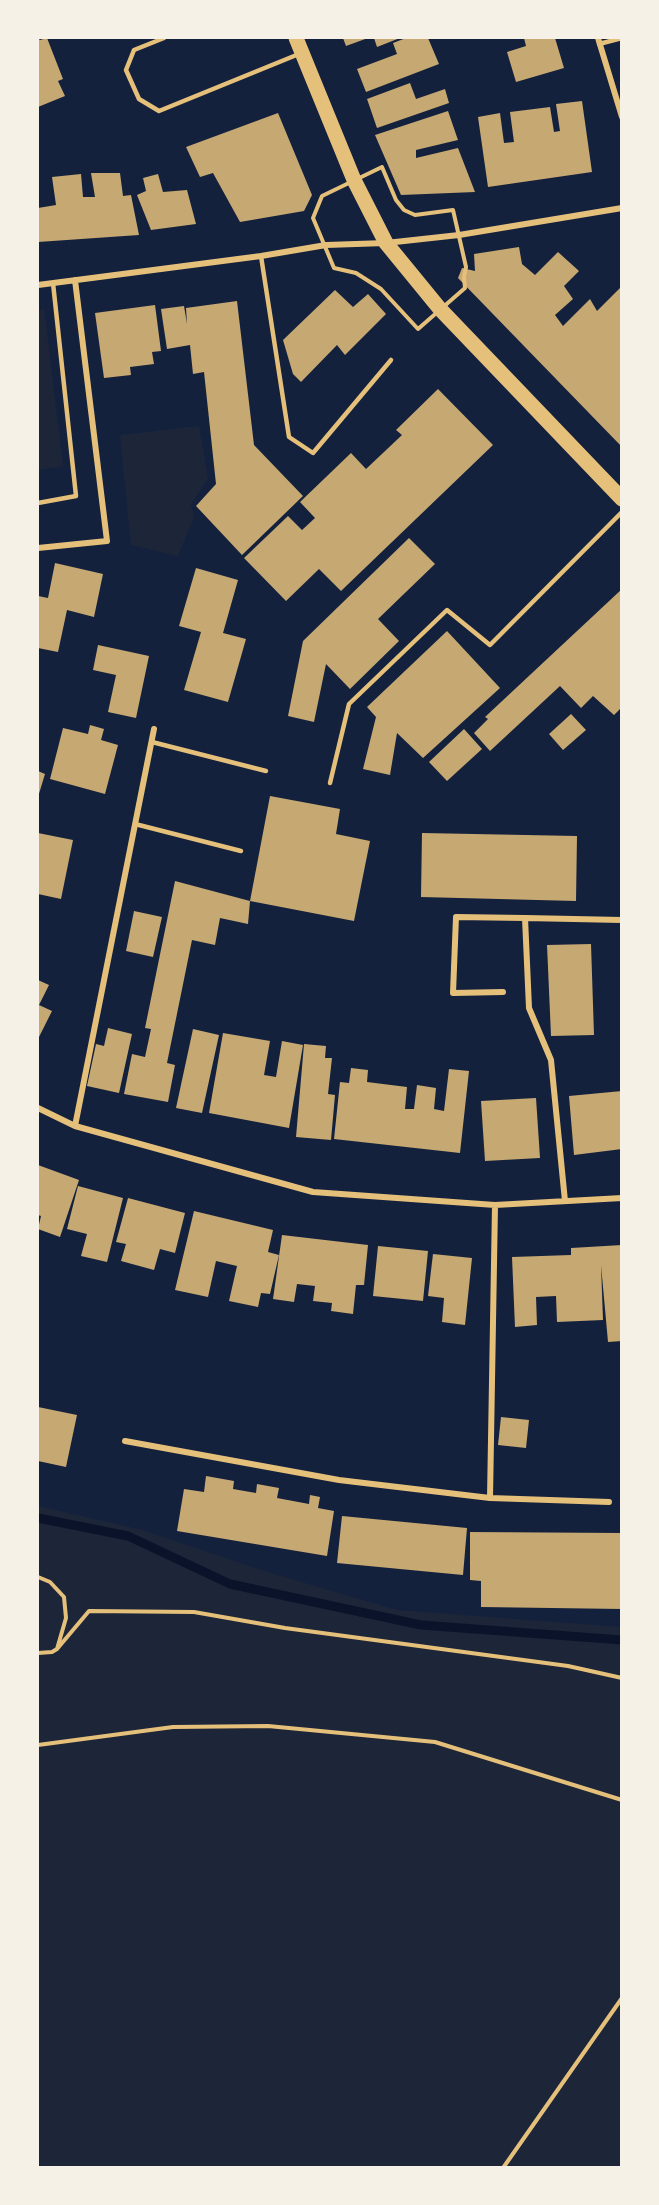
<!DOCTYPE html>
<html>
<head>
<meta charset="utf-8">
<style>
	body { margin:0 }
	#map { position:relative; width:659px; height:2205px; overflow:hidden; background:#14213d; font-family:"DejaVu Sans",sans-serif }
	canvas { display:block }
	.frame { position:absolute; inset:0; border:39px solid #f6f1e7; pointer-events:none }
</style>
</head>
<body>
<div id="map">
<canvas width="659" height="2205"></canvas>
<div class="frame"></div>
</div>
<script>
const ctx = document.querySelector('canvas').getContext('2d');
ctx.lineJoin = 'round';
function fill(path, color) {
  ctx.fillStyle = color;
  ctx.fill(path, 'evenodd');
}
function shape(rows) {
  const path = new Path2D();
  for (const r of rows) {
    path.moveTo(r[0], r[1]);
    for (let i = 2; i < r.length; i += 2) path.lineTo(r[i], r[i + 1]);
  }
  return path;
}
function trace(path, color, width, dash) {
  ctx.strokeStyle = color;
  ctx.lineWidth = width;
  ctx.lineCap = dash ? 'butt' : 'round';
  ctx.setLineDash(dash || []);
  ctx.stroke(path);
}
const green = shape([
	[44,307,63,466,38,470,38,312],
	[199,426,208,479,191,504,194,517,178,556,131,545,120,435],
	[38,1506,142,1530,264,1571,397,1610,621,1627,621,2167,38,2168]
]);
const stream = shape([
	[38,1518,128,1536,230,1584,421,1625,622,1640]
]);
const building = shape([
	[38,38,40,40,47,38,63,79,58,81,65,96,38,107],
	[343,38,368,38,346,46],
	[374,38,400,38,377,47],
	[406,38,428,38,439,64,366,92,357,69,397,54,393,43],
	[524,38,555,38,564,68,516,82,507,52,526,46],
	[410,83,416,99,445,89,449,103,377,128,367,99],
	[582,101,592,172,488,187,478,117,500,113,504,143,514,142,510,112,550,107,554,132,560,131,556,104],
	[448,111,458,140,416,150,416,158,458,148,475,192,401,195,375,135],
	[278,113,312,195,304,211,240,222,213,173,200,177,186,147],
	[91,173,120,173,123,196,131,195,139,235,38,242,38,208,56,205,52,177,81,174,83,197,95,197],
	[158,174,163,192,187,190,196,224,151,230,137,195,146,191,143,178],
	[519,247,522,264,535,275,558,252,579,271,564,286,573,299,555,315,563,326,590,299,597,311,622,286,622,447,458,278,462,268,475,271,474,254],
	[335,290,353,307,368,294,386,314,345,355,337,345,301,382,293,374,283,340],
	[237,301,254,445,303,496,242,555,196,506,216,484,204,372,193,374,190,345,167,349,161,309,184,306,187,324,186,308],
	[155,305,161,351,152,352,154,364,130,367,131,375,104,378,95,313],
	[438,389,493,445,341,591,319,569,286,601,244,558,288,516,302,530,315,518,300,502,351,453,366,469,402,435,396,430],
	[409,538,435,564,378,619,399,641,350,689,326,664,314,722,288,716,303,641],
	[55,563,103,574,94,617,67,610,58,652,38,648,38,596,48,598],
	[196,568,238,580,223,633,246,639,228,702,184,690,201,632,179,626],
	[622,589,622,711,620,709,614,715,593,696,581,708,560,686,490,751,474,733,488,719,485,717],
	[447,631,500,688,423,758,397,733,390,775,363,769,376,717,367,707],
	[98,645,149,656,136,718,108,712,116,675,93,670],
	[571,714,586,730,563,750,549,734],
	[90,725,104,729,101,740,118,745,105,794,50,779,63,728,88,734],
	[464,729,482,749,447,781,429,762],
	[38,771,45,774,38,797],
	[270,796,340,809,336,834,370,841,354,921,250,901,248,924,220,918,215,945,192,940,167,1063,175,1065,168,1102,124,1094,132,1054,145,1057,151,1029,145,1028,175,881,250,901],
	[38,833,73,840,61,899,38,894],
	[422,833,577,836,576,901,421,897],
	[134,911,162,917,153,957,126,951],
	[591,944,594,1035,551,1036,547,945],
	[38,980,49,985,39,1005,52,1011,38,1039],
	[108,1028,132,1034,119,1093,87,1086,96,1044,104,1046],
	[193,1029,219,1035,202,1113,176,1108],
	[223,1033,270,1041,264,1075,276,1077,282,1041,303,1045,289,1128,209,1113],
	[304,1044,326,1046,325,1058,332,1058,328,1094,335,1095,331,1140,296,1137],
	[351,1068,368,1070,367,1082,407,1087,405,1109,414,1109,417,1085,436,1088,434,1109,444,1111,449,1069,469,1071,460,1153,334,1139,340,1082,349,1083],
	[622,1091,622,1149,574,1155,569,1096],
	[536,1098,540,1158,485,1161,481,1101],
	[38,1165,79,1180,60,1237,38,1229,41,1216,38,1215],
	[78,1186,123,1198,107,1262,81,1256,87,1234,67,1229],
	[128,1198,185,1213,175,1253,160,1249,154,1270,121,1261,126,1244,116,1242],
	[194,1211,273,1230,268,1252,279,1255,270,1294,261,1293,258,1307,229,1301,237,1266,216,1261,208,1297,175,1290],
	[282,1235,368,1245,364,1285,356,1285,353,1314,331,1311,332,1303,313,1301,315,1286,297,1284,294,1302,273,1299],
	[622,1245,622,1341,608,1342,601,1265,603,1320,557,1322,556,1296,536,1297,537,1325,515,1327,512,1257,571,1255,571,1248],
	[378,1246,428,1251,423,1301,373,1296],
	[433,1254,472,1258,465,1325,442,1322,444,1298,428,1296],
	[38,1407,77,1415,66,1467,38,1461],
	[501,1417,529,1420,526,1448,498,1445],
	[206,1476,234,1481,233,1489,256,1493,257,1484,279,1488,277,1498,309,1504,310,1495,320,1497,318,1508,334,1511,327,1556,177,1531,184,1489,204,1492],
	[342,1516,467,1528,463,1575,337,1563],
	[470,1532,622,1533,622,1609,481,1607,481,1581,470,1580]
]);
const path = shape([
	[382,167,396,200,404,210,415,215,453,210,466,267,464,277,465,288,418,329,381,289,356,273,334,268,313,218,322,196,382,167],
	[38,1577,50,1582,64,1597,66,1618,57,1649,52,1652,38,1653],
	[57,1649,89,1611,194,1612,285,1628,568,1666,622,1678],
	[38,1745,173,1727,268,1726,435,1742,622,1800],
	[503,2168,622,1998]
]);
const service = shape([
	[164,38,134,50,126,70,139,99,159,111,299,54],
	[599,44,622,38],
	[261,256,289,437,313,453,391,360],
	[38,503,76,496,53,283],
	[152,742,266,771],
	[330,783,349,704,447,610,490,645,622,512],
	[135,824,241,851]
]);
const minor = shape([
	[598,38,622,117],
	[38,285,261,256,326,245,386,243,459,235,622,208],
	[38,548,107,541,75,280],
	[503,992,453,993,456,917,525,918],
	[38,1108,75,1126,313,1192,495,1205,622,1198],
	[75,1126,154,729],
	[565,1201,551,1060,529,1008,525,918,622,920],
	[125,1441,339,1480,490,1498,609,1502],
	[490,1498,495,1205]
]);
const primary = shape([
	[296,38,354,180,386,243,440,309,622,499]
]);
fill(green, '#1d2539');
trace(stream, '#0b132b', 9);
fill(building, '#c6a872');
trace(path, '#e5c07b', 4);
trace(service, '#e5c07b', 4.5);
trace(minor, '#e5c07b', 6);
trace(primary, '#e5c07b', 15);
</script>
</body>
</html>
